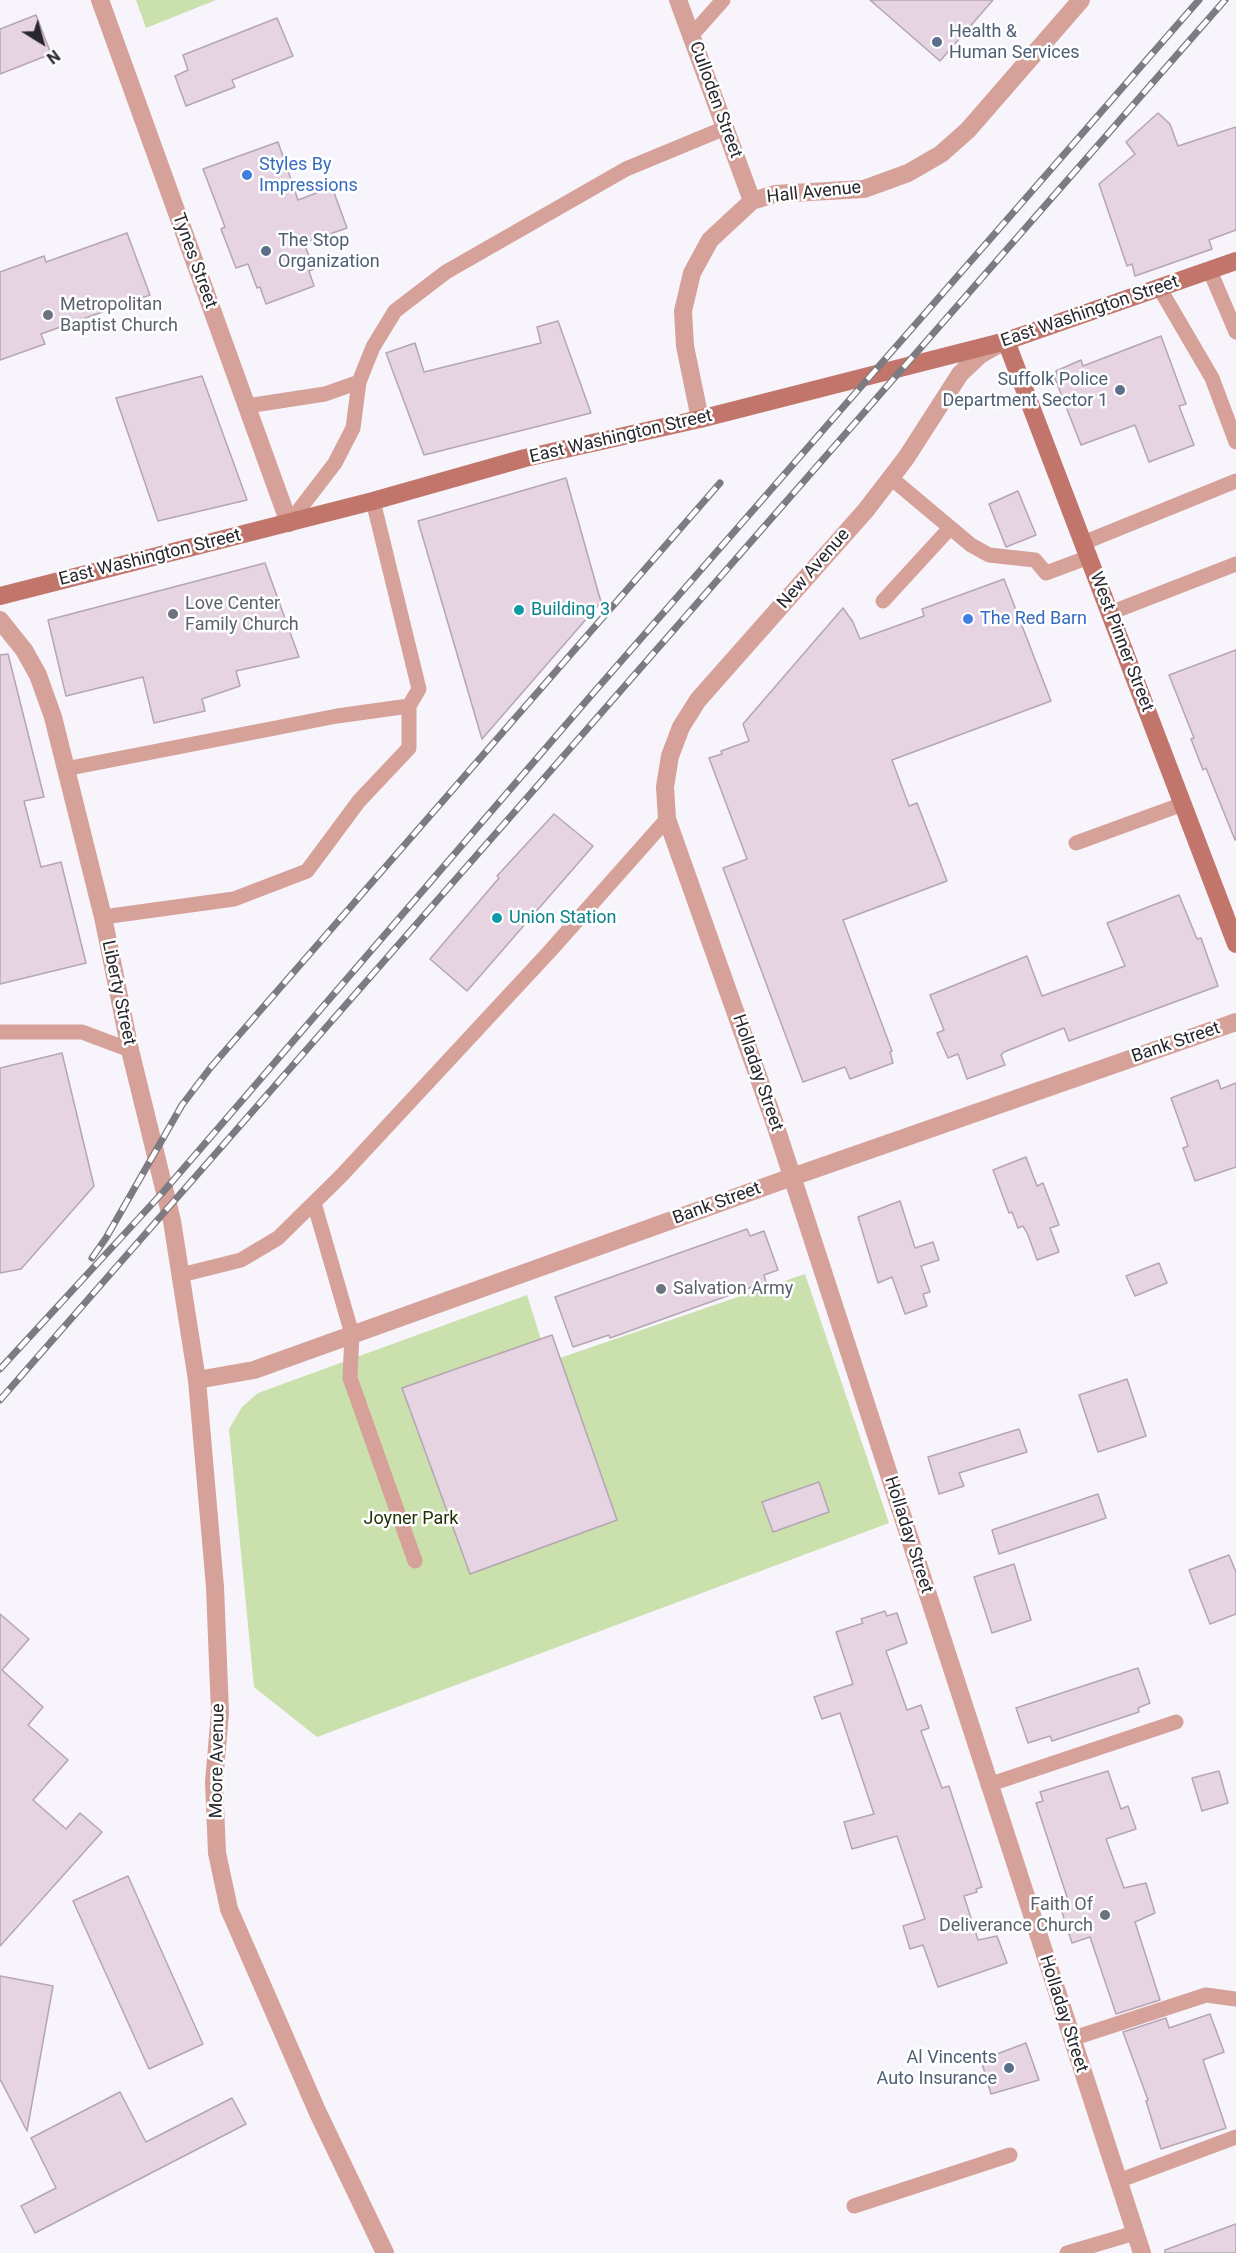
<!DOCTYPE html>
<html>
<head>
<meta charset="utf-8">
<style>
	body { margin:0 }
	#map { position:relative; width:1236px; height:2253px; overflow:hidden; background:#f7f4fc; font-family:Roboto,sans-serif }
	canvas { display:block }
	.north { position:absolute; left:12px; top:12px; width:60px; height:60px; -webkit-text-stroke:4px #fff; paint-order:stroke; rotate:143deg; font-size:16px; font-weight:700; line-height:24px; text-align:center; color:#29272e }
	.north::after { content:''; display:block; margin:auto; width:21px; height:27px; background:#29272e; clip-path:polygon(50% 0,100% 100%,50% 72%,0 100%) }
</style>
</head>
<body>
<div id="map">
<canvas width="1236" height="2253"></canvas>
<div class="north">N</div>
</div>
<script>
const ctx = document.querySelector('canvas').getContext('2d');
ctx.lineJoin = 'round';
function fill(path, color) {
  ctx.fillStyle = color;
  ctx.fill(path, 'evenodd');
}
function shape(rows) {
  const path = new Path2D();
  for (const r of rows) {
    path.moveTo(r[0], r[1]);
    for (let i = 2; i < r.length; i += 2) path.lineTo(r[i], r[i + 1]);
  }
  return path;
}
function trace(path, color, width, dash) {
  ctx.strokeStyle = color;
  ctx.lineWidth = width;
  ctx.lineCap = dash ? 'butt' : 'round';
  ctx.setLineDash(dash || []);
  ctx.stroke(path);
}
function label(font, color, halo, rows, align = 'center') {
  ctx.font = font + ' Roboto,sans-serif';
  ctx.lineWidth = 5;
  ctx.setLineDash([]);
  ctx.textBaseline = 'middle';
  ctx.strokeStyle = halo;
  ctx.fillStyle = color;
  for (const [text, x, y, turn = 0] of rows) {
    ctx.save();
    ctx.translate(x, y);
    ctx.rotate((+turn || 0) * Math.PI / 180);
    ctx.textAlign = isNaN(turn) ? turn : align;
    if (halo) ctx.strokeText(text, 0, 0);
    ctx.fillText(text, 0, 0);
    ctx.restore();
  }
}
const green = shape([
	[136,0,216,0,146,28],
	[805,1274,889,1523,317,1737,254,1687,229,1429,242,1407,258,1393,527,1295,548,1362]
]);
const building = shape([
	[870,0,993,0,940,61,870,0],
	[36,15,51,54,0,74,0,29,36,15],
	[277,18,293,56,232,80,235,87,186,106,175,76,188,70,183,55,277,18],
	[1158,113,1170,124,1178,146,1236,127,1236,230,1209,240,1212,249,1135,276,1132,264,1127,266,1099,184,1135,154,1126,142,1158,113],
	[278,142,298,200,332,187,347,228,304,243,314,269,309,271,314,286,266,304,260,287,257,288,248,264,236,268,221,229,225,227,203,169,278,142],
	[127,233,150,295,41,334,45,344,0,360,0,272,44,256,46,262,127,233],
	[558,321,591,413,424,455,386,353,415,343,424,372,541,343,537,327,558,321],
	[1161,336,1186,404,1179,406,1194,445,1149,462,1135,425,1081,445,1054,376,1057,375,1056,371,1081,360,1083,366,1161,336],
	[202,376,247,500,158,521,116,398,202,376],
	[566,478,601,602,482,739,418,521,566,478],
	[1018,491,1036,535,1006,547,989,504,1018,491],
	[265,563,299,657,236,671,240,686,202,699,205,711,154,723,143,677,66,696,48,620,265,563],
	[1004,579,1051,701,892,760,909,806,917,803,947,881,843,920,892,1051,890,1052,893,1063,850,1079,845,1067,803,1082,723,868,747,859,709,758,722,754,721,751,749,741,743,724,843,608,853,622,860,639,924,616,922,609,1004,579],
	[1236,650,1236,840,1235,840,1206,768,1203,770,1191,739,1194,738,1169,675,1236,650],
	[8,654,44,797,24,801,41,867,61,862,86,963,0,984,0,655,8,654],
	[554,814,593,846,467,991,430,959,499,878,497,876,554,814],
	[1179,895,1197,939,1201,938,1218,986,1069,1041,1064,1028,1004,1052,1001,1055,1005,1065,967,1079,958,1054,948,1058,937,1033,944,1030,930,995,1027,956,1042,996,1125,966,1107,923,1179,895],
	[62,1053,94,1186,21,1269,0,1273,0,1068,62,1053],
	[1218,1080,1221,1089,1236,1083,1236,1167,1195,1181,1183,1148,1188,1146,1171,1098,1218,1080],
	[1026,1157,1037,1186,1043,1183,1059,1225,1050,1228,1059,1252,1037,1260,1028,1235,1023,1226,1018,1228,1012,1212,1009,1213,993,1170,1026,1157],
	[900,1201,915,1248,933,1242,939,1260,921,1266,930,1292,923,1294,927,1306,905,1314,892,1277,878,1283,858,1217,900,1201],
	[747,1229,750,1236,764,1231,778,1270,764,1275,766,1282,610,1338,609,1335,573,1347,555,1297,747,1229],
	[1159,1263,1167,1283,1135,1296,1126,1276,1159,1263],
	[552,1335,617,1520,470,1574,402,1388,552,1335],
	[1127,1379,1146,1436,1098,1452,1079,1395,1127,1379],
	[1019,1429,1027,1452,959,1473,964,1486,939,1494,928,1457,1019,1429],
	[819,1482,829,1512,773,1532,762,1502,819,1482],
	[1098,1494,1106,1518,999,1554,992,1530,1098,1494],
	[1229,1555,1236,1572,1236,1614,1210,1624,1189,1570,1229,1555],
	[1014,1564,1031,1620,992,1633,974,1577,1014,1564],
	[885,1611,887,1616,897,1613,907,1643,886,1651,907,1710,921,1705,929,1728,921,1731,942,1788,949,1786,982,1887,976,1889,977,1892,964,1896,978,1940,997,1936,1007,1963,938,1987,923,1945,910,1949,903,1926,925,1919,897,1836,852,1849,844,1822,874,1814,840,1713,822,1719,814,1697,853,1684,836,1632,863,1623,861,1619,885,1611],
	[0,1614,29,1639,2,1670,43,1707,28,1725,68,1760,33,1800,66,1829,80,1813,102,1832,0,1946,0,1614],
	[1138,1668,1150,1703,1138,1708,1139,1712,1052,1741,1050,1736,1028,1743,1016,1708,1138,1668],
	[1108,1771,1121,1809,1128,1806,1136,1829,1106,1839,1124,1888,1146,1883,1155,1913,1135,1922,1160,2000,1116,2014,1090,1937,1072,1943,1061,1909,1070,1906,1036,1803,1043,1801,1040,1792,1108,1771],
	[1219,1771,1228,1803,1202,1811,1192,1778,1219,1771],
	[128,1876,203,2044,149,2069,73,1901,128,1876],
	[0,1976,53,1986,27,2131,0,2079,0,1976],
	[1210,2014,1224,2052,1203,2060,1226,2128,1161,2149,1146,2101,1148,2100,1123,2032,1166,2018,1169,2028,1210,2014],
	[1026,2043,1039,2080,991,2094,981,2060,1026,2043],
	[120,2092,146,2142,232,2098,246,2124,35,2233,21,2206,56,2188,31,2138,120,2092],
	[1236,2224,1236,2253,1165,2253,1165,2250,1236,2224]
]);
const service = shape([
	[691,36,723,0],
	[1210,271,1236,332],
	[1160,289,1212,378,1236,442],
	[247,406,325,394,359,382],
	[891,478,971,545,989,555,1035,560,1046,573,1089,557],
	[289,523,335,463,353,428,359,382,373,347,395,311,446,272,626,169,725,128],
	[1083,543,1236,481],
	[883,601,950,528],
	[1110,613,1236,564],
	[65,769,337,716,409,706],
	[1076,843,1183,804],
	[103,917,234,899,307,871,359,801,409,748,409,706,419,689,373,501],
	[0,1032,82,1032,130,1050],
	[314,1203,352,1334,350,1378,415,1561],
	[181,1275,241,1260,278,1238,341,1176,550,951,667,819],
	[988,1785,1176,1722],
	[1071,2039,1206,1995,1236,1999],
	[1118,2181,1236,2137],
	[854,2206,1010,2155],
	[1067,2253,1135,2233]
]);
const minor = shape([
	[100,0,289,523],
	[678,0,752,201],
	[996,346,980,355,960,374,906,458,866,510,698,700,681,727,670,756,665,787,667,819,775,1124,1142,2253],
	[700,419,685,346,683,311,692,273,710,240,752,201,775,194,864,189,908,173,941,154,968,130,1081,0],
	[197,1380,254,1370,792,1177,1236,1022]
]);
const tertiary = shape([
	[0,620,24,650,38,675,53,717,103,917,130,1050,172,1221,197,1380,215,1587,220,1713,214,1782,217,1853,229,1909,318,2113,385,2253]
]);
const secondary = shape([
	[1006,341,1236,944],
	[0,596,373,501,525,458,700,419,1006,341,1236,261]
]);
const rail = shape([
	[92,1258,106,1238,182,1105,211,1067,720,483],
	[0,1369,164,1191,588,699,1199,0],
	[0,1400,1225,0]
]);
const markers = [
	[937,42,6,"#5c6f8a"],
	[247,175,6,"#3f7fe0"],
	[266,251,6,"#5c6f8a"],
	[48,315,6,"#6b7280"],
	[1120,390,6,"#5c6f8a"],
	[519,610,6,"#0f9aa8"],
	[173,614,6,"#6b7280"],
	[968,619,6,"#3f7fe0"],
	[497,918,6,"#0f9aa8"],
	[661,1289,6,"#6b7280"],
	[1105,1915,6,"#6b7280"],
	[1009,2068,6,"#5c6f8a"]
];
const serviceNames = [
	["Health &",949,32],
	["Human Services",949,53],
	["The Stop",278,241],
	["Organization",278,262],
	["Suffolk Police",1108,380,"right"],
	["Department Sector 1",1108,401,"right"],
	["Al Vincents",997,2058,"right"],
	["Auto Insurance",997,2079,"right"]
];
const streetNames = [
	["Culloden Street",715,100,70],
	["Hall Avenue",814,193,-6],
	["Tynes Street",194,261,70],
	["East Washington Street",1090,312,-19],
	["East Washington Street",621,437,-13],
	["East Washington Street",150,558,-14],
	["New Avenue",814,569,-49],
	["West Pinner Street",1121,642,69],
	["Liberty Street",118,993,78],
	["Bank Street",1176,1043,-19],
	["Holladay Street",757,1073,71],
	["Bank Street",717,1204,-20],
	["Holladay Street",908,1535,72],
	["Moore Avenue",218,1761,-89],
	["Holladay Street",1063,2014,72]
];
const shopNames = [
	["Styles By",259,165],
	["Impressions",259,186],
	["The Red Barn",980,619]
];
const worshipNames = [
	["Metropolitan",60,305],
	["Baptist Church",60,326],
	["Love Center",185,604],
	["Family Church",185,625],
	["Salvation Army",673,1289],
	["Faith Of",1093,1905,"right"],
	["Deliverance Church",1093,1926,"right"]
];
const cultureNames = [
	["Building 3",531,610],
	["Union Station",509,918]
];
const parkNames = [
	["Joyner Park",411,1519]
];
fill(green, '#cae0ad');
fill(building, '#e6d4e2');
trace(building, '#b6a5b2', 1.5);
trace(service, '#d6a198', 15);
trace(minor, '#d6a198', 18);
trace(tertiary, '#d6a198', 18);
trace(secondary, '#c2766b', 18);
trace(rail, '#7d7b82', 7);
trace(rail, '#fff', 4.5, [14]);
for (const [x, y, r, color] of markers) {
  const dot = new Path2D();
  dot.arc(x, y, r, 0, 2 * Math.PI);
  ctx.fillStyle = color;
  ctx.fill(dot);
  trace(dot, '#fff', 2);
}
label('18px', '#4e5e75', '#fff', serviceNames, 'left');
label('18px', '#29272e', '#fff', streetNames);
label('18px', '#366cbe', '#fff', shopNames, 'left');
label('18px', '#5b616d', '#fff', worshipNames, 'left');
label('18px', '#0d838f', '#fff', cultureNames, 'left');
label('18px', '#233206', '#fff', parkNames);
</script>
</body>
</html>
